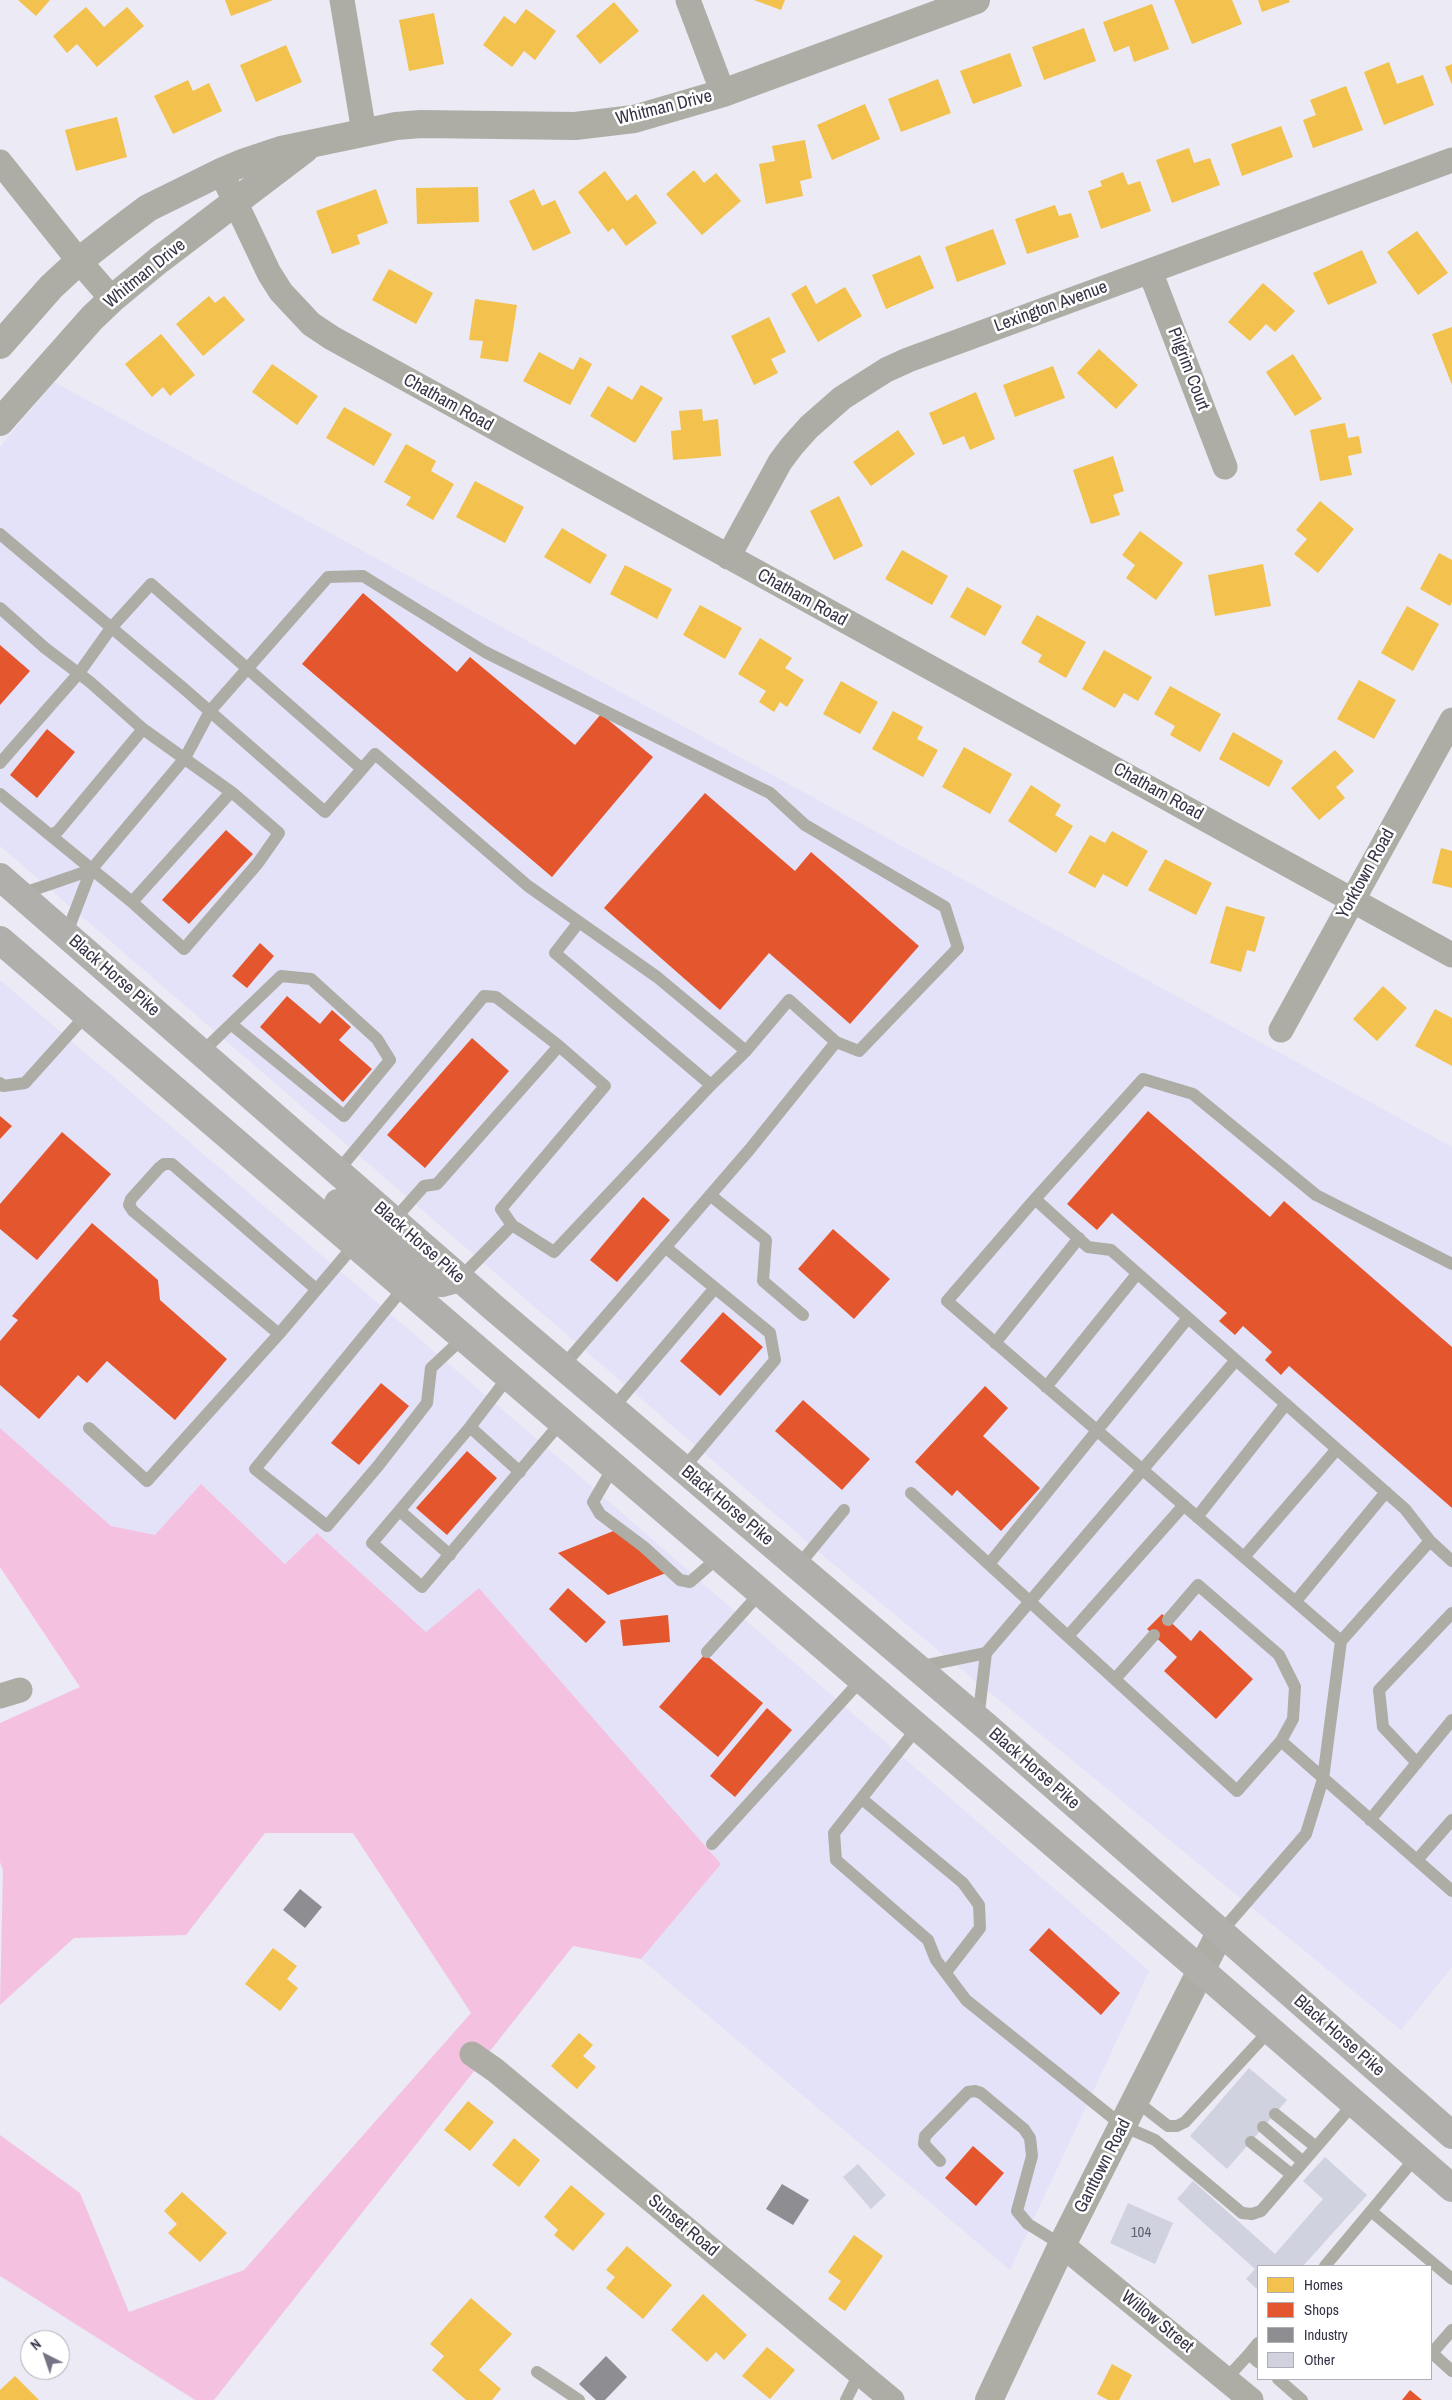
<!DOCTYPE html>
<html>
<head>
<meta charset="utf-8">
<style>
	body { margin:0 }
	#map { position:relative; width:1452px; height:2400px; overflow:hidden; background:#ebeaf5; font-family:"Archivo Narrow",sans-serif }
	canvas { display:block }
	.legend { position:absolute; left:1257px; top:2265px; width:175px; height:115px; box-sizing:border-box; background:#fff; border:1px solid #afaeb5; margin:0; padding:6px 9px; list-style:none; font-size:15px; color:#363547 }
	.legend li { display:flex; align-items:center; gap:10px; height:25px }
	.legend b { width:25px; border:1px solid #afaeb5 }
	.north { position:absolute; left:20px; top:2330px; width:50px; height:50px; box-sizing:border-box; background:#fff; border:1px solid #afaeb5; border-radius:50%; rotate:319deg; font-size:14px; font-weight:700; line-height:20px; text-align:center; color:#363547 }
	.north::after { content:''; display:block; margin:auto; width:18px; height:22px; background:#757484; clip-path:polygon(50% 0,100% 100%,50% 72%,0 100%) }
</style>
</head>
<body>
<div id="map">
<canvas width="1452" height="2400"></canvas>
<ul class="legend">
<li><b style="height:14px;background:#f2c14e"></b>Homes</li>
<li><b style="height:14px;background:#e4572e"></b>Shops</li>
<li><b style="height:14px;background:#8d8d92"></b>Industry</li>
<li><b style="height:14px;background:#d0d2e0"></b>Other</li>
</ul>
<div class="north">N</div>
</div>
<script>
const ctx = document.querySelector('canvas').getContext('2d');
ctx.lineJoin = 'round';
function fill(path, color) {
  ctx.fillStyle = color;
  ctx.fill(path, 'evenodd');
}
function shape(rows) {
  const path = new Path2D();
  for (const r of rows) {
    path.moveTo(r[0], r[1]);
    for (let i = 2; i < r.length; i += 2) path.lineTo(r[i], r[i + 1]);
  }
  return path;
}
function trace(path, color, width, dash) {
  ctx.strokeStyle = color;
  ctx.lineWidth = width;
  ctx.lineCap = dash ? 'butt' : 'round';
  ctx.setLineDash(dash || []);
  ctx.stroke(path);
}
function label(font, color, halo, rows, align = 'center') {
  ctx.font = font + ' "Archivo Narrow",sans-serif';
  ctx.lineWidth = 5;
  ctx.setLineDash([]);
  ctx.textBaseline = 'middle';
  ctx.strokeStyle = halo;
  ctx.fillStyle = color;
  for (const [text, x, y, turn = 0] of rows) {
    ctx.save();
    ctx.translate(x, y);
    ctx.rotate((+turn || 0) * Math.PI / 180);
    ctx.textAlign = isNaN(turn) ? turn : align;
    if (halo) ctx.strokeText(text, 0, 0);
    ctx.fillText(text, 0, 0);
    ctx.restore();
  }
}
const built = shape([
	[54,382,1452,1147,1452,1967,1401,2030,827,1559,0,846,0,447],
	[0,980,561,1460,1149,1971,1010,2270,641,1959,721,1864,479,1588,426,1632,317,1533,285,1564,201,1484,155,1536,111,1526,0,1428]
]);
const green = shape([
	[0,1428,111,1526,155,1535,201,1484,285,1564,317,1533,426,1632,479,1588,721,1864,641,1959,573,1946,214,2400,195,2400,0,2276,0,2135,80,2193,129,2312,244,2270,471,2013,353,1833,265,1833,186,1935,74,1938,0,2005,3,1870,0,1862,0,1723,80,1687,0,1567]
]);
const homes = shape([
	[18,0,50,0,36,16],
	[225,0,273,0,231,16],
	[754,0,785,0,781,10],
	[1174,0,1232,0,1242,24,1192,44],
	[1258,0,1289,0,1290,2,1262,12],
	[614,2,639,31,600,64,576,36],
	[1152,4,1169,49,1134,62,1129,46,1114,52,1103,22],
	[86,7,104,27,127,7,144,26,97,67,77,44,67,53,53,36],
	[526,9,556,31,535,60,524,51,512,67,483,45,504,16,515,24],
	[434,13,444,64,409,71,399,20],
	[1084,28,1096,61,1044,80,1032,47],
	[286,45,302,82,256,102,240,65],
	[1010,53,1022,86,973,104,960,71],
	[1389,62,1397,84,1423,75,1434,105,1384,125,1364,72],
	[1452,64,1452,85,1445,67],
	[938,79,951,113,901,132,888,99],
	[188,80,193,91,209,83,222,111,173,134,154,96],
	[1346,86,1363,130,1313,148,1303,120,1316,115,1310,100],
	[865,104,880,139,832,160,817,125],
	[117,117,127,157,76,171,65,130],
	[1281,126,1293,157,1242,176,1231,144],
	[805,140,812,178,800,181,803,196,766,204,759,164,775,161,772,146],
	[1189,148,1194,163,1210,158,1220,185,1172,203,1156,160],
	[694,170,704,183,716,173,741,201,702,235,666,194],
	[605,171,627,201,636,194,657,223,626,246,613,228,608,232,578,192],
	[1123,172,1128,185,1140,181,1151,211,1101,229,1088,191,1102,186,1100,181],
	[478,187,479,222,417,224,416,188],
	[376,189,388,223,357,235,360,244,332,254,316,211],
	[534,189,542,206,555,200,571,233,533,251,509,201],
	[1055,205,1059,216,1071,213,1079,237,1027,254,1015,219],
	[993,229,1006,264,957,282,945,247],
	[1417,231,1448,273,1418,295,1387,252],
	[1362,250,1377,283,1328,305,1313,273],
	[920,255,934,288,886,309,872,275],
	[389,269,433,293,416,324,372,300],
	[1263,283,1295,311,1275,332,1266,324,1250,341,1228,322],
	[806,285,816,304,845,287,862,316,818,342,791,294],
	[209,296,215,303,224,296,245,320,203,356,176,324],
	[475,299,517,305,508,362,480,358,483,341,469,340],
	[769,317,786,352,771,359,778,373,754,385,731,336],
	[1452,327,1452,385,1432,334],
	[161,334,195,375,170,396,163,387,152,397,125,364],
	[1099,349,1138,385,1116,409,1077,373],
	[539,352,573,370,580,357,592,364,570,405,523,381],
	[1293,354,1322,399,1295,416,1266,372],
	[272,364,318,396,297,425,252,392],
	[1053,366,1065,398,1015,417,1003,385],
	[641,385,663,398,635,443,590,416,608,386,632,400],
	[976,392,995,439,970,450,964,436,943,445,929,413],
	[344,407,392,434,374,466,326,438],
	[702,409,703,421,718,419,721,456,673,460,671,431,681,430,679,411],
	[1345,423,1348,438,1359,436,1362,453,1348,456,1352,475,1320,481,1310,430],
	[898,430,915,454,871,486,853,462],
	[406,444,436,461,431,471,454,484,433,520,406,505,411,497,384,482],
	[1113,456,1124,491,1113,495,1120,515,1091,524,1073,470],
	[475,481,524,507,505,543,456,517],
	[839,496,863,546,834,560,810,511],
	[1320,501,1354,529,1318,573,1294,554,1307,539,1296,530],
	[562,528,607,555,590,584,544,557],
	[1140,531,1183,563,1156,600,1126,578,1135,565,1122,555],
	[902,550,948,576,932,605,885,579],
	[1439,553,1452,560,1452,602,1450,606,1420,589],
	[1263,564,1271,606,1215,616,1208,575],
	[625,565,672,589,657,619,610,594],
	[967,587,1002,606,985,636,950,617],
	[700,605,742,628,725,659,683,635],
	[1407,606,1439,624,1413,671,1381,653],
	[1037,615,1086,642,1066,678,1038,662,1042,655,1021,643],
	[760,638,792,658,785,668,804,680,787,707,780,702,774,712,759,702,766,691,738,674],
	[1104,650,1152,677,1138,701,1124,693,1115,708,1082,689],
	[1359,680,1396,700,1374,739,1337,719],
	[841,681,878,702,860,734,823,714],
	[1170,686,1221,714,1200,752,1170,735,1175,726,1154,714],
	[893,711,923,727,917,739,938,750,923,777,872,749],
	[1233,732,1283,761,1269,787,1219,759],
	[964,747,1012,774,990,814,942,787],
	[1335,750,1354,771,1336,787,1345,798,1319,820,1291,788],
	[1031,785,1061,805,1055,815,1073,826,1056,853,1008,821],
	[1112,831,1148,851,1127,887,1103,874,1095,888,1068,873,1090,835,1105,843],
	[1441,848,1452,851,1452,888,1432,883],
	[1165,859,1212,883,1196,915,1148,890],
	[1226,906,1265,917,1255,952,1247,950,1241,972,1210,963],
	[1383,986,1407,1008,1377,1041,1353,1019],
	[1435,1009,1452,1018,1452,1066,1415,1046],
	[273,1948,297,1966,287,1979,298,1988,280,2011,245,1984],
	[579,2033,593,2045,583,2056,596,2067,577,2089,551,2066],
	[468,2101,494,2122,470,2151,444,2130],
	[514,2138,540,2160,519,2187,492,2165],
	[571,2185,605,2214,573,2251,554,2235,558,2230,544,2217],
	[182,2192,227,2233,200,2262,168,2233,177,2224,164,2211],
	[854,2235,883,2256,845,2311,828,2299,841,2281,828,2272],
	[627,2246,672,2285,643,2319,606,2288,615,2277,606,2270],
	[703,2294,747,2335,724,2360,716,2352,707,2362,671,2330],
	[471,2298,512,2334,479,2370,501,2389,492,2400,466,2400,432,2370,444,2356,430,2344],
	[767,2347,795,2370,770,2399,742,2376],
	[1112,2364,1132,2375,1119,2400,1108,2400,1097,2394],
	[15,2376,39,2400,0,2400,0,2390]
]);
const shops = shape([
	[363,593,457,672,470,657,575,745,601,714,653,757,552,877,302,664],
	[0,645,30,671,0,705],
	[47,729,75,752,37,798,10,775],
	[705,793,795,871,811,852,919,946,850,1024,769,953,720,1010,604,908],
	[226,830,253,854,189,924,162,900],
	[260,943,274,956,247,988,232,976],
	[287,996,320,1024,332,1010,351,1027,339,1040,372,1069,343,1102,260,1027],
	[472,1038,509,1071,425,1168,387,1135],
	[1148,1111,1270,1217,1284,1201,1452,1347,1452,1508,1289,1366,1281,1375,1265,1360,1272,1352,1243,1326,1235,1335,1219,1321,1227,1313,1112,1213,1097,1230,1067,1204],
	[0,1116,12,1126,0,1139],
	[62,1132,111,1174,37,1260,0,1229,0,1204],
	[643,1197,670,1220,617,1282,590,1260],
	[92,1223,158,1280,160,1300,227,1359,175,1420,107,1361,87,1383,78,1375,39,1419,0,1385,0,1341,18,1320,12,1316],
	[833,1229,890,1279,854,1319,798,1269],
	[723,1312,763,1347,720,1396,680,1361],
	[381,1383,409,1406,359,1465,331,1443],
	[985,1386,1008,1408,983,1436,1040,1488,1001,1531,957,1490,952,1496,915,1462],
	[803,1400,870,1459,842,1490,775,1431],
	[467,1451,497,1478,447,1535,416,1508],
	[616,1530,666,1573,608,1595,558,1553],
	[568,1588,606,1622,586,1643,549,1609],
	[1162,1614,1191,1641,1200,1630,1253,1679,1216,1719,1164,1671,1177,1657,1147,1629],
	[668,1615,670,1642,623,1646,620,1620],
	[705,1654,763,1703,718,1757,659,1707],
	[767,1708,792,1730,735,1797,710,1776],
	[1049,1928,1120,1993,1101,2015,1029,1950],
	[973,2146,1004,2173,976,2206,945,2178],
	[1410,2390,1422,2400,1402,2400]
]);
const industry = shape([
	[300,1889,322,1907,305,1928,283,1910],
	[782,2184,809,2200,793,2225,766,2209],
	[606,2356,627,2377,605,2400,596,2400,579,2384]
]);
const building = shape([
	[1249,2068,1287,2100,1227,2169,1190,2136],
	[1325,2157,1367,2195,1303,2266,1258,2266,1258,2290,1246,2279,1255,2269,1177,2199,1193,2181,1275,2254,1323,2199,1303,2181],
	[858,2164,886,2195,871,2209,843,2177],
	[1128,2203,1173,2223,1155,2264,1110,2243]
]);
const service = shape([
	[0,534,182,687,325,812,375,754,528,886,657,977,746,1051,789,1000,836,1042,750,1149,563,1366],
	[0,608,45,648,90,682,143,729,58,831,50,835,0,794],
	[0,763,79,673,111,628,151,584,362,769],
	[50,835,132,902,184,949,258,863,279,833,234,794,143,729],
	[21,894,91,870],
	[132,902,231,792],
	[579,922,555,953,711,1085],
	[66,935,91,870,185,758,210,711,328,577,363,576,485,652,770,793,805,825,945,907,958,948,859,1051,836,1042],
	[202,1052,231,1024,281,976,311,979,377,1039,390,1060,344,1116,231,1024],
	[0,1083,3,1086,25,1083,87,1014],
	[337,1172,484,996,496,997,559,1046],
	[710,1195,766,1240,763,1281,803,1315],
	[1035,1199,947,1301,1341,1641],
	[393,1221,424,1186,437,1184,559,1046,605,1086,501,1209,512,1225,460,1278],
	[512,1225,554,1252,711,1085,746,1051],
	[665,1247,770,1333,775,1360,683,1469],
	[405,1286,255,1469,327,1526,378,1466,427,1403,431,1368,464,1337],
	[316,1289,172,1164,164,1164,159,1168,131,1199,129,1205,133,1211,279,1334,356,1243],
	[995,1343,1079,1238],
	[509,1376,470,1427,372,1543,422,1587,562,1421],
	[1046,1387,1137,1274],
	[612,1409,715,1288],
	[470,1427,520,1472],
	[89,1428,147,1481,279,1334],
	[614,1466,593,1502,600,1514,644,1547,680,1580,690,1582,720,1556],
	[911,1493,1237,1791,1281,1741,1293,1719,1295,1687,1279,1655,1198,1585,1168,1620],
	[400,1511,450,1555],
	[1197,1517,1286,1404],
	[1430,1541,1452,1561],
	[1244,1557,1337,1449],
	[989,1564,1188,1318],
	[798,1566,844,1510],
	[1296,1601,1386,1492],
	[1068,1636,1184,1505],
	[707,1652,761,1592],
	[918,1667,986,1653],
	[1115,1679,1154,1635],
	[978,1720,986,1653,1236,1360],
	[918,1727,834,1833,836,1860,928,1940,936,1960,966,2000,1123,2126,1155,2140,1242,2213,1252,2214,1261,2211,1354,2103],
	[1281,1741,1452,1891],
	[1417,1763,1383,1727,1379,1690,1452,1613],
	[862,1799,963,1883,979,1905,980,1928,946,1972],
	[1370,1820,1452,1720],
	[712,1844,862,1679],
	[1417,1860,1452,1820],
	[1220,1933,1306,1834,1323,1779,1341,1641,1430,1541,1405,1509,1111,1250,1088,1247,1035,1199,1143,1079,1193,1094,1316,1195,1452,1264],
	[1136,2101,1168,2126,1177,2126,1185,2122,1270,2030],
	[1275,2114,1316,2147],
	[1263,2127,1303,2162],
	[1251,2142,1292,2175],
	[940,2161,924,2144,925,2136,968,2092,975,2091,981,2093,1024,2129,1030,2138,1032,2156,1017,2211,1028,2224,1062,2245],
	[1371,2211,1416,2157],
	[1325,2266,1371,2211,1452,2279],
	[1258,2343,1249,2354,1258,2362],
	[1431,2352,1452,2371],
	[1432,2353,1452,2330],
	[537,2372,579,2400],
	[1226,2379,1249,2354],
	[1278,2379,1302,2400],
	[846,2400,860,2372]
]);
const minor = shape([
	[342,0,364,132],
	[688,0,723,93],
	[0,162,79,261,112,299],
	[221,172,269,273,281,292,311,324,332,338,1452,955],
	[1150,271,1225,467],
	[728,557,780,462,792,446,809,427,842,398,886,370,908,360,1452,160],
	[1281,1030,1452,720],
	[0,1696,20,1690],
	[472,2054,495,2070,892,2400],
	[1062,2245,1251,2400]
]);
const tertiary = shape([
	[0,345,51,287,79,261,120,229,148,208,221,172,245,162,281,150,396,126,421,124,575,126,634,119,723,93,976,0],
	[0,422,92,318,112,299,159,260,305,149],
	[989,2400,1062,2245,1220,1933]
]);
const trunk = shape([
	[0,877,494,1308,987,1727,1452,2135],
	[0,940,1202,1971,1452,2188],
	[338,1203,434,1282,442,1283,460,1278]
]);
const numberNames = [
	["104",1141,2233]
];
const streetNames = [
	["Whitman Drive",664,108,-14],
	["Whitman Drive",145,274,-39],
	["Lexington Avenue",1051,307,-20],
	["Pilgrim Court",1188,369,69],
	["Chatham Road",448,403,29],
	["Chatham Road",802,598,29],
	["Chatham Road",1158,792,29],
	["Yorktown Road",1366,874,-61],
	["Black Horse Pike",114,976,41],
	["Black Horse Pike",419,1243,41],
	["Black Horse Pike",727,1506,40],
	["Black Horse Pike",1034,1769,41],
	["Black Horse Pike",1339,2036,41],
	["Ganttown Road",1103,2166,-63],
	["Sunset Road",683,2226,40],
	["Willow Street",1157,2322,39]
];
fill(built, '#e3e2f8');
fill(green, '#f4c2e0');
fill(homes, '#f2c14e');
fill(shops, '#e4572e');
fill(industry, '#8d8d92');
fill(building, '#d0d2e0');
trace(service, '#adada5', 12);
trace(minor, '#adada5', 25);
trace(tertiary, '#adada5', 28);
trace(trunk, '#b0afac', 28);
label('15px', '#606070', null, numberNames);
label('18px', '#363547', '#fff', streetNames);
</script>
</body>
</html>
